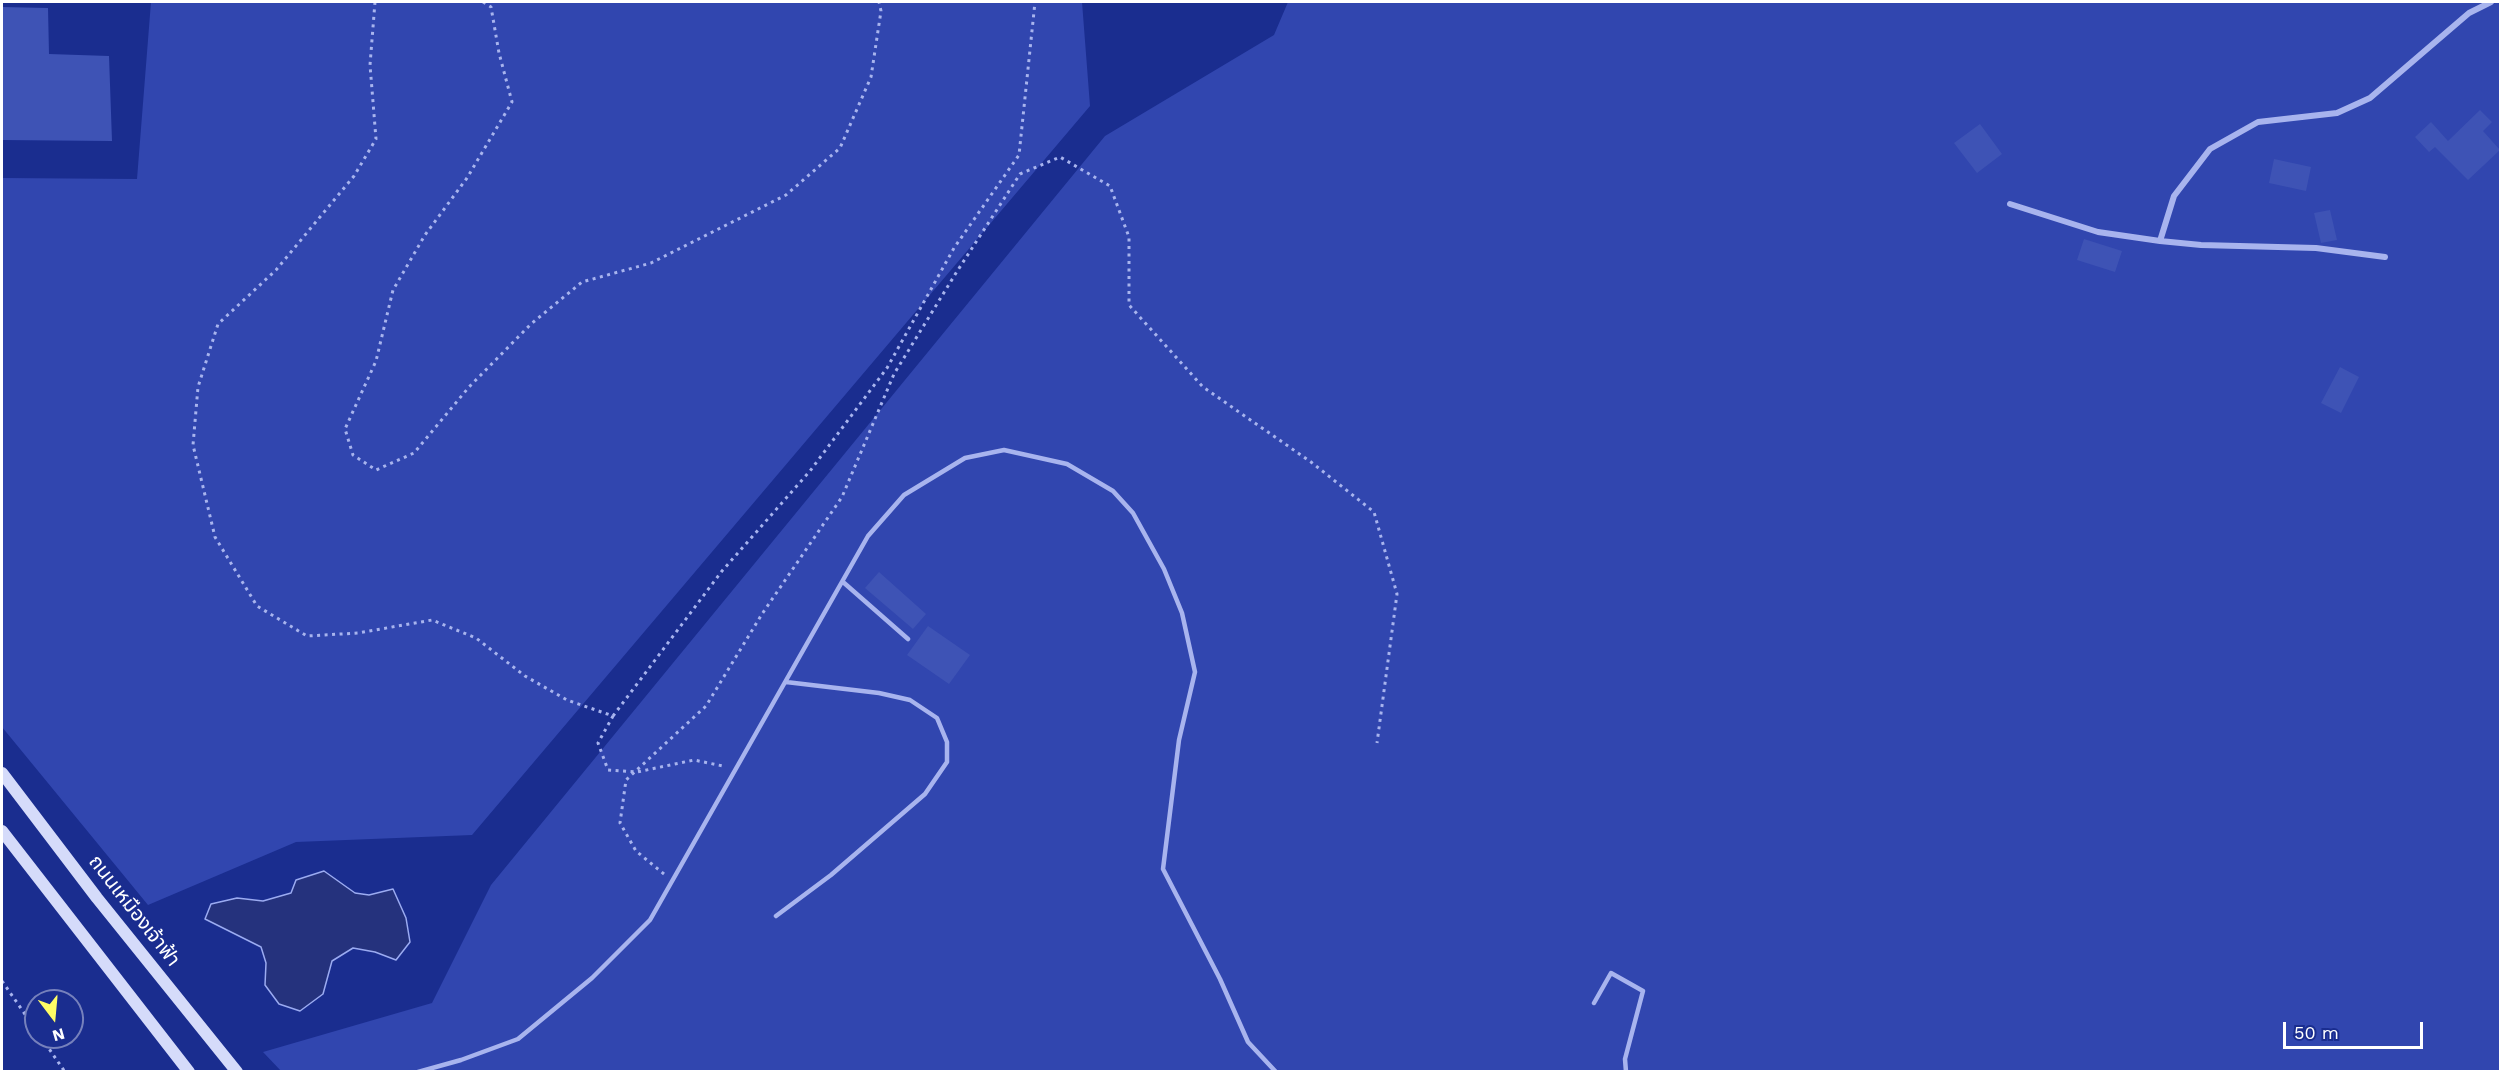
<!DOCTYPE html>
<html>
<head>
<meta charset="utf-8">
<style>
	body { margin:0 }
	#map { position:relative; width:2502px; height:1073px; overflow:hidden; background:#1a2d8f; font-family:"Work Sans",sans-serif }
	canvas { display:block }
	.frame { position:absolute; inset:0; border:3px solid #fff; pointer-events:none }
	.north { position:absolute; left:24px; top:989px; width:60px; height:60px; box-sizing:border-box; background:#1a2d8f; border:2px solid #7681bc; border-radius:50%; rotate:164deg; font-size:16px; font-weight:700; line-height:24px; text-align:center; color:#fff }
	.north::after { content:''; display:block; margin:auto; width:21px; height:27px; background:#fffd65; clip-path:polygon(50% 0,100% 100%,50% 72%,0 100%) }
	.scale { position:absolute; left:2283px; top:1022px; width:140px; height:27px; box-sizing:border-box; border:3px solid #fff; border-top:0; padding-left:8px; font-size:18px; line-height:21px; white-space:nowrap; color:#fff; -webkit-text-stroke:4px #1a2d8f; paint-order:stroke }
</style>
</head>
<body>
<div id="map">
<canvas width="2502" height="1073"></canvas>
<div class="frame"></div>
<div class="north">N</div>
<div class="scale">50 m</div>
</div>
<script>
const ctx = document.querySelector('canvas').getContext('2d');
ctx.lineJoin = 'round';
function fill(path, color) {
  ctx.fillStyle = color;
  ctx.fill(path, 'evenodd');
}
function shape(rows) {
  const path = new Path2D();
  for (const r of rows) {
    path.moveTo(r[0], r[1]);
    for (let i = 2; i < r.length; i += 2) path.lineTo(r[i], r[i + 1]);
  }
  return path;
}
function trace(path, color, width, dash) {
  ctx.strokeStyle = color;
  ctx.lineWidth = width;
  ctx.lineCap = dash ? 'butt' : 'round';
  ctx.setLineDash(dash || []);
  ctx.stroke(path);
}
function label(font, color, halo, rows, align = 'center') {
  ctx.font = font + ' "Work Sans","Noto Sans Thai",sans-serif';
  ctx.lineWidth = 4.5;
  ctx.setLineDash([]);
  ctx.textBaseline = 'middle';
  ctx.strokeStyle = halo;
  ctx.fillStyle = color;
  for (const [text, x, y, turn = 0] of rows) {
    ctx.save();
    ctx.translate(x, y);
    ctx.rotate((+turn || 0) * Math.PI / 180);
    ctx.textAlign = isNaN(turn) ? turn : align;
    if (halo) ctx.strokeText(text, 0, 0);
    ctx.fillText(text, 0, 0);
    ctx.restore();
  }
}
const green = shape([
	[151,2,1082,2,1090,106,472,835,296,842,148,905,2,727,2,178,137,179],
	[1288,2,2500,2,2500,1071,282,1072,263,1052,432,1003,491,885,1105,136,1274,35]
]);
const water = shape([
	[324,871,355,893,369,895,393,889,406,918,410,942,396,960,375,952,353,948,332,961,323,994,300,1011,279,1004,265,985,266,963,261,947,205,919,211,904,237,898,263,901,291,893,296,880,324,871]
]);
const building = shape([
	[2,7,48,8,49,54,109,56,112,141,2,140],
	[2480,110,2492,122,2483,131,2500,150,2468,180,2435,147,2429,152,2415,137,2431,122,2448,141],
	[1980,124,2002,154,1977,173,1954,143],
	[2274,159,2311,167,2306,191,2269,183],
	[2330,210,2337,240,2321,243,2314,213],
	[2084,239,2122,251,2115,272,2077,260],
	[2340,367,2359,377,2341,413,2321,403],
	[879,572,926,614,913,629,865,588],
	[928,626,970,655,949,684,907,655]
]);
const path = shape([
	[375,2,370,65,376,139,354,176,276,270,218,324,198,387,193,445,215,537,257,606,307,636,358,633,432,620,476,638,525,676,567,700,613,716,598,743,608,770,637,772,694,760,723,766],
	[483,2,491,7,499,53,512,102,467,178,425,235,393,290,376,361,345,429,353,455,376,470,414,453,469,387,531,324,582,282,651,263,786,195,840,148,871,77,881,11,879,2],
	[613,716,722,571,810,471,887,368,954,248,1019,155,1035,2],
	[664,874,636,851,620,823,626,780,706,706,762,614,842,497,894,374,956,273,1020,174,1060,157,1110,186,1129,237,1129,305,1203,387,1311,462,1374,512,1397,594,1377,743],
	[2,981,36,1030],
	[41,1037,65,1072]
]);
const lane = shape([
	[843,582,908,639],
	[776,916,831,875,925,794,947,762,947,742,937,718,910,700,879,693,786,682],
	[1594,1003,1611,973,1643,991,1625,1059,1626,1072],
	[418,1072,461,1060,518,1039,592,978,650,920,868,536,904,495,965,458,1004,450,1067,464,1113,491,1133,513,1164,569,1182,613,1195,672,1179,740,1163,869,1220,979,1248,1042,1276,1072]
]);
const street = shape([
	[2010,204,2098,232,2160,241,2201,245,2316,248,2385,257],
	[2160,241,2174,196,2210,149,2258,122,2337,113,2370,98,2469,13,2491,2]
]);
const secondary = shape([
	[2,773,97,898,237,1072],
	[2,831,189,1072]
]);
const streetNames = [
	["ถนนเหมืองเจ้าฟ้า",134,911,52]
];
fill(green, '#3146af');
fill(water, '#25327d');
trace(water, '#9babf1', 1.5);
fill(building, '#3e53b5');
trace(path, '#a8b4ee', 3, [3, 4.5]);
trace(lane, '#a8b4ee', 4.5);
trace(street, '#a8b4ee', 6);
trace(secondary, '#d5dbfa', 12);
label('20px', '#fff', '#1a2d8f', streetNames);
</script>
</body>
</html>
